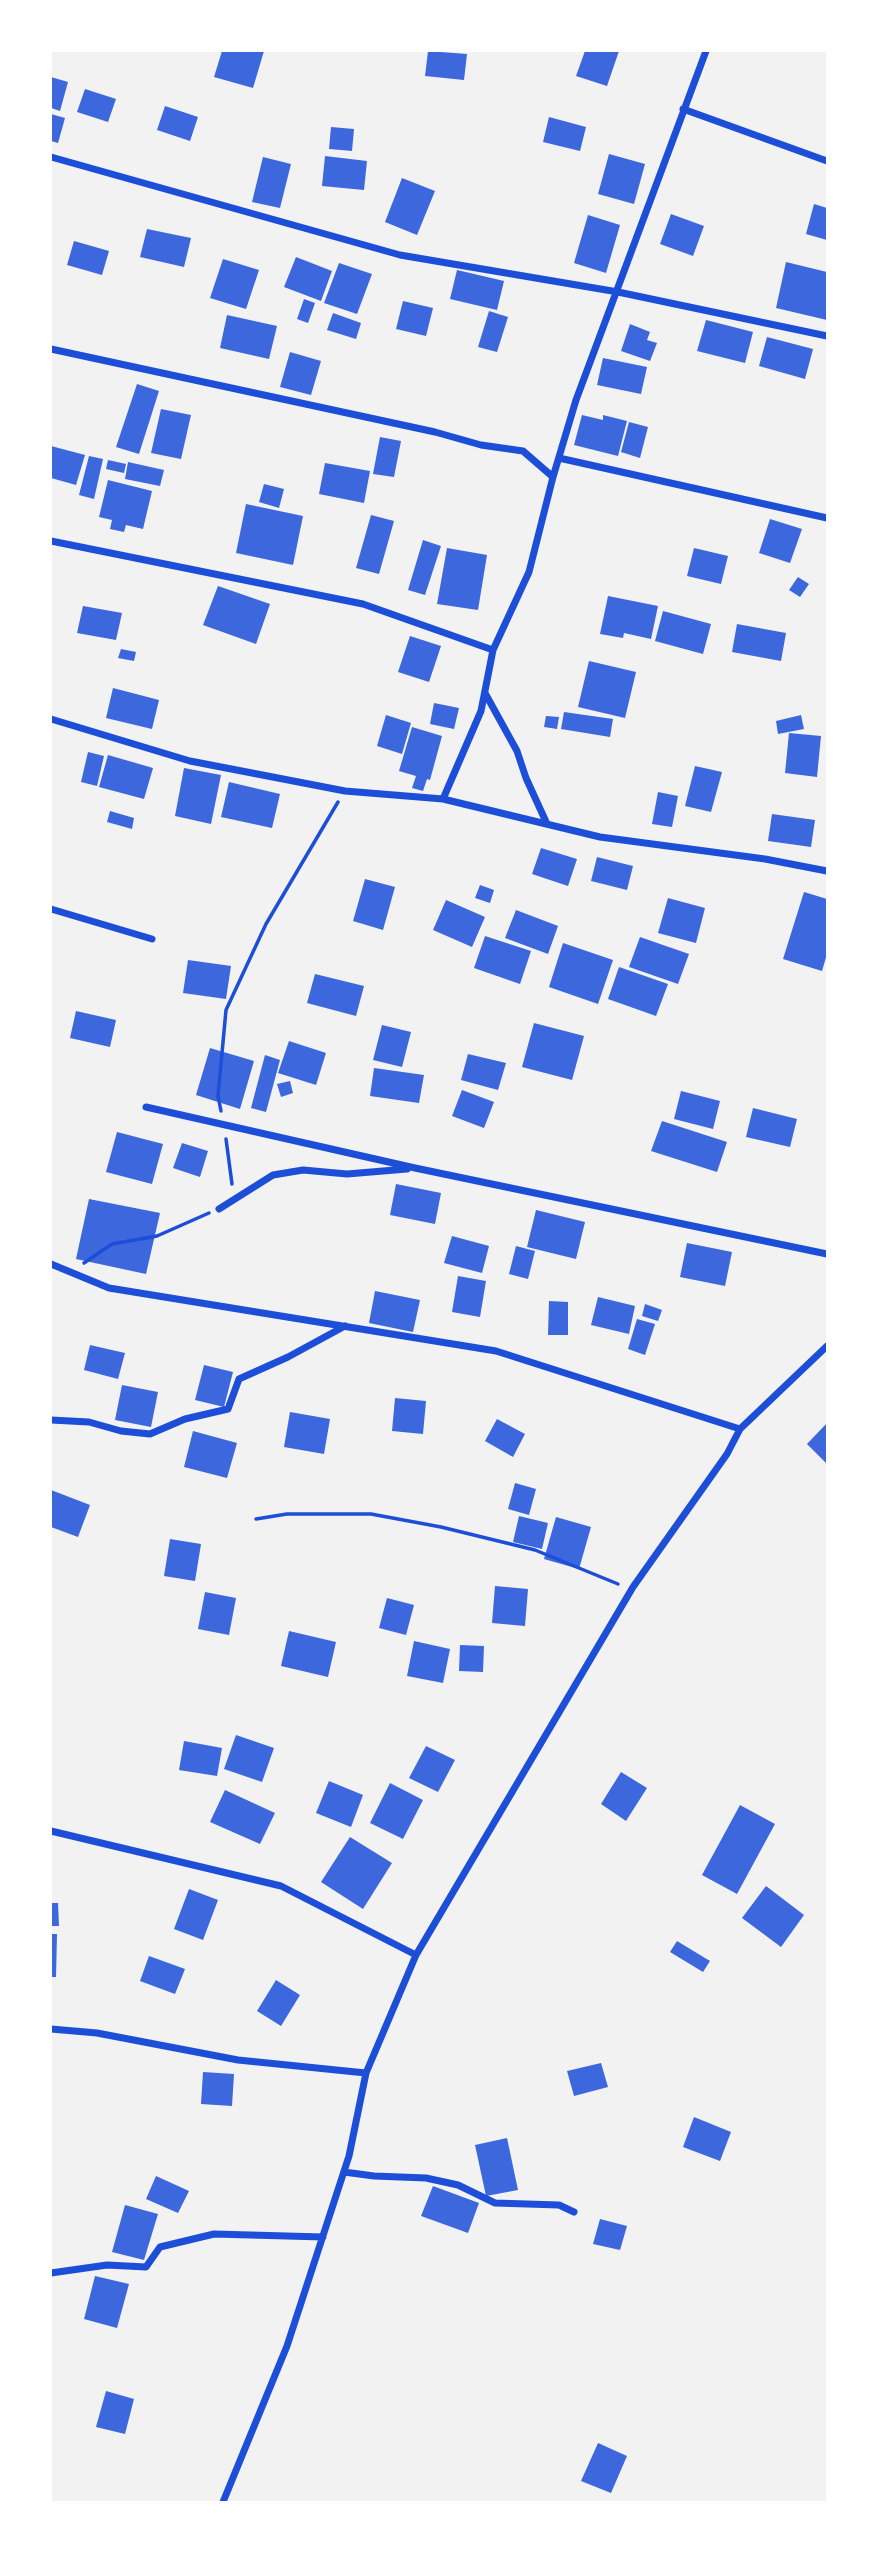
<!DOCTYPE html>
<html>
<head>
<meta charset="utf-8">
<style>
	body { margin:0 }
	#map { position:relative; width:878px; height:2553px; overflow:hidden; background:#f2f2f2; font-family:"PT Sans Narrow",sans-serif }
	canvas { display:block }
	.frame { position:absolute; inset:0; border:52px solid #fff; pointer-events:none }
</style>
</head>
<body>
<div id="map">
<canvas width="878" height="2553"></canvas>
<div class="frame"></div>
</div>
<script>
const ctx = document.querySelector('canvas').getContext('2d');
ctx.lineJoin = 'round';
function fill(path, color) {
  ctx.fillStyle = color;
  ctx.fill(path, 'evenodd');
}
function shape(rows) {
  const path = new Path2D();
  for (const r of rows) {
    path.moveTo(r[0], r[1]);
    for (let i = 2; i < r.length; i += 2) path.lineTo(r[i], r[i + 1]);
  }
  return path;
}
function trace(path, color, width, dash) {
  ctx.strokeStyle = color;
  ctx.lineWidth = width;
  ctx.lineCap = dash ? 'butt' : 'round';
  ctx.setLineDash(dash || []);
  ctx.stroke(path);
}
const building = shape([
	[222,51,264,51,253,88,214,77],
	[428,51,467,54,464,80,425,76],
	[585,51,619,51,607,86,576,76],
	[51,77,68,82,60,111,51,108],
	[85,89,116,99,108,122,77,112],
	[165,106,198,117,190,141,157,130],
	[51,114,65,118,58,143,51,141],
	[549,117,586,127,580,151,543,142],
	[331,127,354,129,352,151,329,149],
	[609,154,645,164,634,204,598,194],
	[325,156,367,161,364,190,322,186],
	[263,157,291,164,280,208,252,202],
	[402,178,435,191,417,235,385,222],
	[814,204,827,208,827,240,806,234],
	[671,214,704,226,693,256,660,244],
	[588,215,620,225,606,273,574,263],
	[147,229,191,238,184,267,140,257],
	[74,241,109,251,102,275,67,265],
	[296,257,332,271,321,301,284,287],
	[223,259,259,270,246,309,210,298],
	[786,262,827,272,827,320,776,308],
	[339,263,372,274,357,314,324,303],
	[457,270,504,281,497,310,450,299],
	[304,299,315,303,308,323,297,319],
	[403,301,433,308,426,336,396,329],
	[489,311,508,317,497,352,478,347],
	[333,313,361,323,356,339,327,330],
	[227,315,277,326,269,359,220,348],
	[706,320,753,332,745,363,697,351],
	[630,324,650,332,647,340,657,343,650,361,621,351],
	[767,337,813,349,805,379,759,366],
	[290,352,321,361,311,395,280,387],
	[603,358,647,367,641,394,597,385],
	[137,384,159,391,139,454,116,447],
	[161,409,191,415,181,459,151,453],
	[582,415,603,420,603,415,627,421,618,456,574,445],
	[629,422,648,427,640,458,621,452],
	[380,437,401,441,394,477,373,474],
	[51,446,85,455,76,485,51,478],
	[89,456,103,459,94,499,79,495],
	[108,460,126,464,124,473,106,469],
	[128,462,164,470,160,486,125,479],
	[325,463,370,471,364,503,319,494],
	[108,480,152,491,143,529,126,525,124,532,110,529,112,520,99,517],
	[264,484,284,489,279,508,259,502],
	[246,504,303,516,293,565,236,553],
	[371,515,394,521,379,574,356,568],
	[770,519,802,529,790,563,759,553],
	[423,540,441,546,425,595,408,590],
	[447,548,487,555,478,610,437,604],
	[694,548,728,556,721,584,687,576],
	[798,577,809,584,800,597,789,590],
	[218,586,270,604,256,644,203,625],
	[608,596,658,606,651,639,624,633,623,638,600,634],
	[83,606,122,613,116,640,77,633],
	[663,611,711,624,703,654,655,641],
	[737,624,786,633,781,661,732,652],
	[410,636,441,646,429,682,398,672],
	[121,649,136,652,134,661,118,658],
	[589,661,636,672,625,718,578,707],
	[113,688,159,700,152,729,106,718],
	[434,703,459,708,454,729,430,724],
	[564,712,613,719,610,737,561,729],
	[386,715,411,723,402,754,377,746],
	[801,715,804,729,778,734,776,721],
	[546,716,559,717,557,729,544,727],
	[412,727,442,736,430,780,427,779,423,791,412,788,416,776,399,771],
	[789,733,821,736,817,777,785,773],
	[88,752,104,756,97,786,81,782],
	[108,755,153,768,144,799,99,787],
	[695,766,722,772,711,812,685,806],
	[184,768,221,775,211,824,175,816],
	[229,782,280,794,272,828,221,817],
	[658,792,678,796,672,827,652,824],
	[110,811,134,818,132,829,107,822],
	[772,814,815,820,811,847,768,841],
	[541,848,577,859,568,886,532,874],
	[597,857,633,866,627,890,591,881],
	[365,879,395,887,383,930,353,921],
	[480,885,494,890,490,903,475,898],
	[804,892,827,899,827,954,822,971,783,959],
	[668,898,705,908,696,943,658,933],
	[446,900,485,917,472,947,433,930],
	[516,910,558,926,548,954,505,938],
	[485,936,531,951,520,984,474,968],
	[640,937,689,954,678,984,629,967],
	[563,943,613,960,598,1004,549,987],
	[188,960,231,966,226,999,183,993],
	[619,967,668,984,656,1016,608,999],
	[315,974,364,986,356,1016,307,1003],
	[76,1011,116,1020,110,1047,70,1038],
	[534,1023,584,1036,572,1080,522,1067],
	[382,1025,411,1032,402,1067,373,1060],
	[289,1041,326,1053,316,1085,278,1073],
	[210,1048,254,1061,240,1109,196,1095],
	[468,1054,506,1063,498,1090,461,1080],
	[265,1055,280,1060,266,1112,251,1108],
	[374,1068,424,1075,419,1103,370,1096],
	[290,1081,293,1093,281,1097,277,1084],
	[462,1090,494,1102,484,1128,452,1116],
	[681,1091,720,1101,713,1129,674,1119],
	[753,1108,797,1119,790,1147,746,1137],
	[662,1121,727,1142,717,1172,651,1151],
	[117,1132,163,1144,152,1184,106,1172],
	[182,1143,208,1151,200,1177,173,1168],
	[396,1184,441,1193,435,1224,390,1215],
	[89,1199,160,1213,146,1274,76,1259],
	[536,1210,585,1222,576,1259,527,1247],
	[452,1236,489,1246,482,1273,444,1263],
	[687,1243,732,1252,725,1286,680,1277],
	[516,1246,535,1251,528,1279,509,1274],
	[458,1276,486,1281,480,1317,452,1312],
	[375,1291,420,1300,413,1332,369,1323],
	[598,1297,635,1306,629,1334,591,1325],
	[549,1301,568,1302,568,1335,548,1335],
	[645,1304,662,1310,658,1321,642,1316],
	[637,1319,655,1324,645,1355,628,1349],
	[90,1345,125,1353,118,1379,84,1370],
	[204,1365,233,1372,224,1407,195,1400],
	[122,1385,158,1392,151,1427,115,1420],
	[395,1398,426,1401,423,1434,392,1431],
	[290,1412,330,1419,324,1454,284,1447],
	[497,1419,525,1434,513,1457,485,1441],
	[827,1423,827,1464,807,1444],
	[193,1431,237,1443,227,1478,184,1467],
	[515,1483,536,1489,529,1515,508,1509],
	[51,1490,90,1505,78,1537,51,1527],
	[519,1516,548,1523,542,1549,513,1542],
	[556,1517,591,1527,579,1569,544,1559],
	[170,1539,201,1544,195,1581,164,1576],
	[495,1586,528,1589,525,1626,492,1623],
	[205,1592,236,1598,229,1635,198,1629],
	[387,1598,414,1605,406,1635,379,1628],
	[289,1631,336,1642,328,1677,281,1666],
	[414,1641,450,1649,443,1683,407,1676],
	[460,1645,484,1646,483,1672,459,1671],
	[236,1735,274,1748,262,1782,224,1769],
	[184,1741,222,1748,217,1776,179,1770],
	[426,1746,455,1760,438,1792,409,1778],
	[621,1772,647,1788,626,1821,601,1804],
	[329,1781,363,1795,351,1827,316,1813],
	[390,1783,423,1800,403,1839,370,1823],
	[225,1790,275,1813,260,1844,210,1822],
	[740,1805,775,1824,737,1894,702,1875],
	[350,1837,392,1863,363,1909,321,1882],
	[766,1886,804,1915,781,1947,742,1918],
	[189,1889,218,1900,203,1940,174,1929],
	[51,1903,58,1903,59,1926,51,1926],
	[51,1934,57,1934,56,1977,51,1977],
	[677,1941,710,1961,703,1972,670,1952],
	[149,1956,185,1969,175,1994,140,1981],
	[276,1980,300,1995,281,2026,257,2011],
	[601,2063,608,2087,574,2096,567,2071],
	[203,2072,234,2074,232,2106,201,2104],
	[694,2117,731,2132,720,2161,683,2147],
	[507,2138,518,2190,486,2196,475,2145],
	[156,2176,189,2191,178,2213,146,2199],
	[433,2186,479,2203,468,2233,421,2216],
	[125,2205,158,2214,144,2260,112,2252],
	[600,2219,627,2226,620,2250,593,2244],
	[95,2276,129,2284,117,2328,84,2319],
	[106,2391,134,2399,125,2434,96,2427],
	[598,2443,627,2456,611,2493,581,2481]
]);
const path = shape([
	[221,1111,218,1096,226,1010,266,924,338,802],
	[226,1139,232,1184],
	[84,1263,112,1244,157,1236,209,1213],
	[256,1519,287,1514,371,1514,441,1527,535,1550,618,1584]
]);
const minor = shape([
	[683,109,827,161],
	[51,157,400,255,618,292,827,336],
	[51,349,435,432,481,445,523,451,553,477],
	[559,458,827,518],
	[51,541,363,604,493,650],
	[485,693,517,751,526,778,547,824],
	[51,719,190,761,345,791,443,799,600,837,765,859,827,871],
	[443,799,481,711,493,650,529,572,553,477,576,400,706,51],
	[51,909,152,939],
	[146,1107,415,1168,827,1254],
	[219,1209,273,1175,303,1170,347,1174,407,1169],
	[51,1264,109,1288,496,1351,740,1429],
	[51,1420,89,1422,121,1431,150,1434,185,1419,228,1409,239,1379,288,1357,345,1326],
	[51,1831,281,1886,416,1955],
	[51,2029,97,2033,238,2060,366,2073],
	[344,2172,374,2176,426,2178,458,2185,495,2203,559,2205,574,2212],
	[51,2273,107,2265,146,2267,160,2247,214,2234,323,2237],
	[223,2502,287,2346,349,2156,366,2073,416,1955,633,1587,727,1454,740,1429,827,1346]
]);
fill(building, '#3d67dc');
trace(path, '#1d4ed8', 3.5);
trace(minor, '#1d4ed8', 7);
</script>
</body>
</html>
